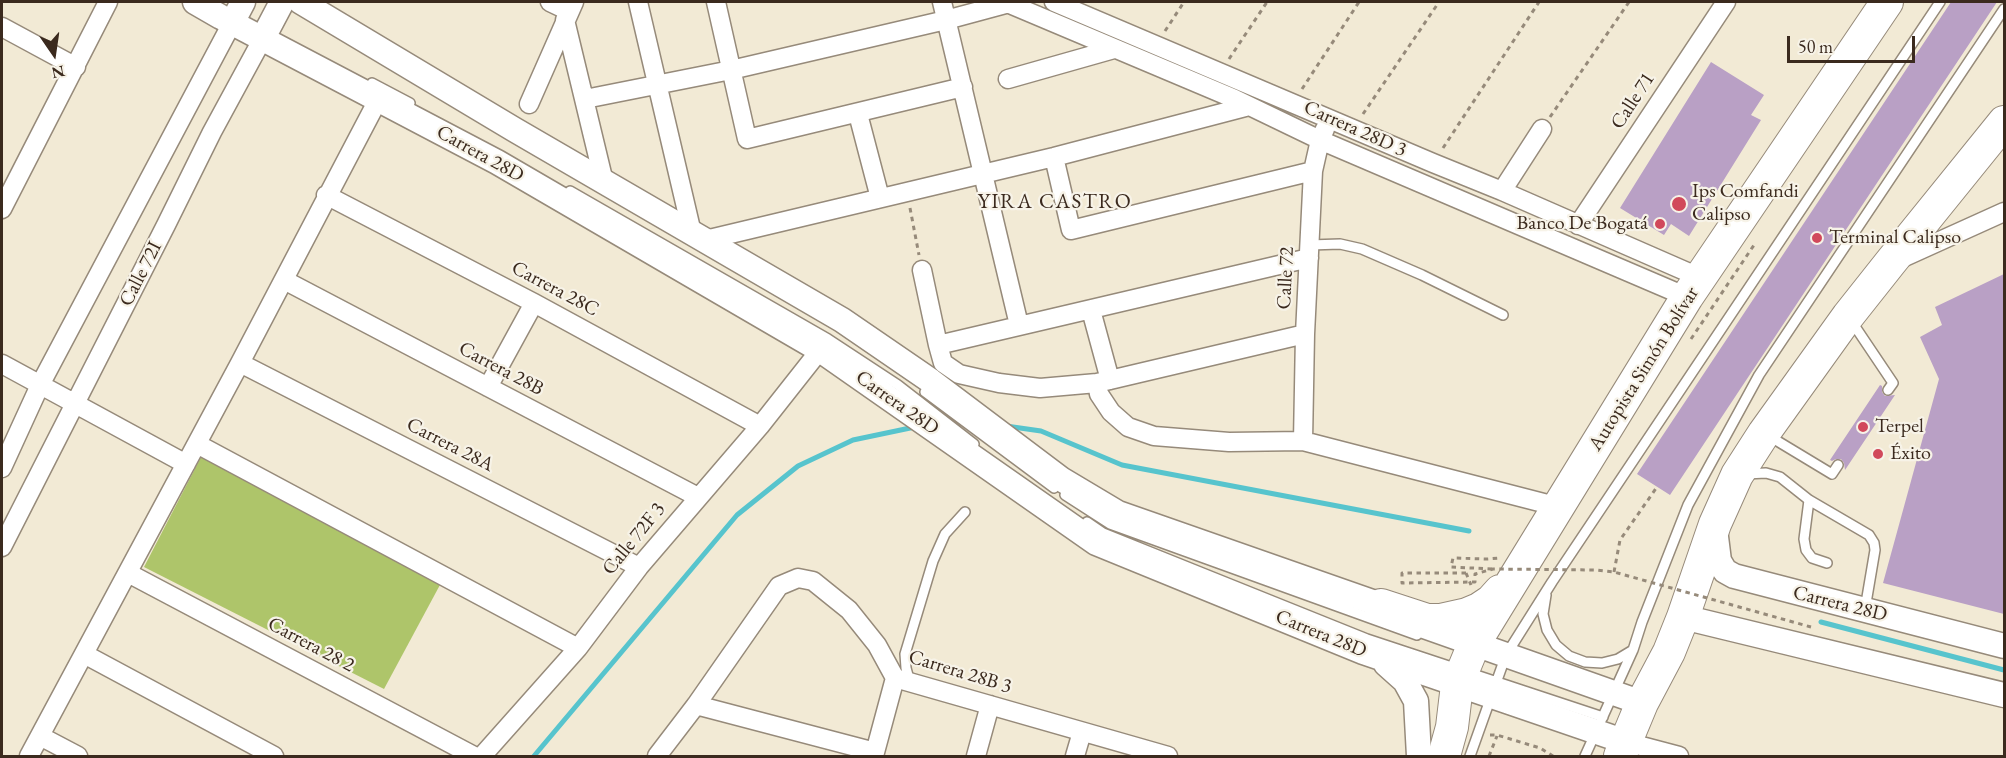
<!DOCTYPE html>
<html>
<head>
<meta charset="utf-8">
<style>
	body { margin:0 }
	#map { position:relative; width:2006px; height:758px; overflow:hidden; background:#f2ead5; font-family:"EB Garamond",serif }
	canvas { display:block }
	.frame { position:absolute; inset:0; border:3px solid #3b2a1e; pointer-events:none }
	.north { position:absolute; left:24px; top:24px; width:60px; height:60px; -webkit-text-stroke:4px #f7f3e8; paint-order:stroke; rotate:167deg; font-size:16px; font-weight:700; line-height:24px; text-align:center; color:#3b2a1e }
	.north::after { content:''; display:block; margin:auto; width:21px; height:27px; background:#3b2a1e; clip-path:polygon(50% 0,100% 100%,50% 72%,0 100%) }
	.scale { position:absolute; left:1787px; top:36px; width:128px; height:27px; box-sizing:border-box; border:3px solid #3b2a1e; border-top:0; padding-left:8px; font-size:18px; line-height:21px; white-space:nowrap; color:#3b2a1e; -webkit-text-stroke:4px #f7f3e8; paint-order:stroke }
</style>
</head>
<body>
<div id="map">
<canvas width="2006" height="758"></canvas>
<div class="frame"></div>
<div class="north">N</div>
<div class="scale">50 m</div>
</div>
<script>
const ctx = document.querySelector('canvas').getContext('2d');
ctx.lineJoin = 'round';
function fill(path, color) {
  ctx.fillStyle = color;
  ctx.fill(path, 'evenodd');
}
function shape(rows) {
  const path = new Path2D();
  for (const r of rows) {
    path.moveTo(r[0], r[1]);
    for (let i = 2; i < r.length; i += 2) path.lineTo(r[i], r[i + 1]);
  }
  return path;
}
function trace(path, color, width, dash) {
  ctx.strokeStyle = color;
  ctx.lineWidth = width;
  ctx.lineCap = dash ? 'butt' : 'round';
  ctx.setLineDash(dash || []);
  ctx.stroke(path);
}
function label(font, color, halo, rows, align = 'center') {
  ctx.font = font + ' "EB Garamond",serif';
  ctx.lineWidth = 4.5;
  ctx.setLineDash([]);
  ctx.textBaseline = 'middle';
  ctx.strokeStyle = halo;
  ctx.fillStyle = color;
  for (const [text, x, y, turn = 0] of rows) {
    ctx.save();
    ctx.translate(x, y);
    ctx.rotate((+turn || 0) * Math.PI / 180);
    ctx.textAlign = isNaN(turn) ? turn : align;
    if (halo) ctx.strokeText(text, 0, 0);
    ctx.fillText(text, 0, 0);
    ctx.restore();
  }
}
const green = shape([
	[201,457,441,583,384,689,144,567]
]);
const stream = shape([
	[1006,426,1041,431,1122,465,1469,531],
	[1821,622,2004,670],
	[534,756,737,515,798,466,853,440,915,427]
]);
const building = shape([
	[1951,2,1997,2,1670,495,1637,474],
	[1711,62,1764,95,1751,115,1761,120,1689,236,1671,224,1664,235,1620,208],
	[2004,274,2004,614,1883,583,1939,379,1920,337,1942,325,1935,307],
	[1880,385,1882,386,1882,392,1885,396,1895,395,1845,470,1844,463,1841,459,1836,459,1832,461,1830,460]
]);
const path = shape([
	[1165,31,1184,2],
	[1229,59,1267,2],
	[1302,89,1359,2],
	[1363,114,1439,2],
	[1550,117,1629,2],
	[1443,148,1539,2],
	[910,208,919,255],
	[1691,339,1754,245],
	[1492,569,1451,567,1453,558,1487,559,1499,558],
	[1614,572,1620,540,1657,487],
	[1466,573,1471,585],
	[1490,735,1497,735,1540,748,1553,756],
	[1489,756,1497,736]
]);
const lane = shape([
	[372,83,410,103],
	[570,191,828,339,898,385,974,444],
	[1310,245,1340,244,1362,249,1422,275,1503,315],
	[1850,319,1893,383,1888,390],
	[925,392,1054,488],
	[1769,436,1832,474,1838,465],
	[1746,474,1766,473,1780,477,1809,500,1869,535,1874,543,1875,550,1865,609],
	[1065,495,1110,524,1417,635],
	[1809,500,1804,539,1806,550,1812,558,1827,563],
	[1087,522,1103,533,1367,639,1603,717],
	[1546,595,1543,614,1547,630,1556,645,1569,656,1585,662,1602,663,1618,659,1633,650],
	[910,683,906,668,905,654,933,561,945,534,965,512],
	[1470,756,1506,655,1552,582,1940,2],
	[1585,756,1633,650,1642,622,1688,505,1759,375,2004,9]
]);
const street = shape([
	[550,2,569,11],
	[638,2,692,233],
	[716,2,747,139,963,87],
	[942,2,1019,325],
	[1005,2,1235,99,1320,140,1687,297],
	[1054,2,1433,163,1502,191,1701,278],
	[565,20,604,182],
	[2,27,76,67],
	[1008,79,1114,49],
	[585,99,731,70,946,20,1009,3],
	[529,104,574,2],
	[858,114,880,198],
	[1054,157,1071,230,1313,171],
	[1502,191,1542,129],
	[326,195,534,303,760,426],
	[2,209,108,2],
	[1578,225,1726,2],
	[705,240,1054,157,1249,106],
	[1309,258,938,345,943,363,959,374,999,383,1040,388,1097,383,1099,394,1111,412,1128,427,1154,436,1229,442,1303,441,1559,507],
	[1900,259,2004,212],
	[922,270,938,345],
	[284,280,698,497],
	[1091,310,1110,380],
	[240,363,639,567],
	[2,364,186,464],
	[1097,383,1305,334],
	[488,387,534,303],
	[1303,441,1305,334,1313,171,1320,140,1325,129],
	[197,444,578,648],
	[2,468,40,385,232,23],
	[2,547,166,225,212,132,263,38],
	[128,573,474,756],
	[84,654,274,756],
	[696,705,875,752],
	[40,736,78,756],
	[1626,742,1679,756],
	[29,756,240,363,379,98],
	[482,756,578,648,639,567,760,426,820,350],
	[657,756,696,705,779,586,798,578,813,581,849,610,877,645,895,678,1168,756],
	[874,756,895,678],
	[976,756,990,705],
	[1075,756,1082,732]
]);
const secondary = shape([
	[195,2,221,17,497,162,820,350,1096,543,1363,652,1626,742],
	[301,2,515,130,842,320,931,381,1061,479,1118,513,1381,605,1424,626,1642,703],
	[232,23,243,2],
	[263,38,282,2],
	[1715,529,1719,561,1725,571,1734,576,2004,646],
	[1683,617,2004,695],
	[1386,664,1405,681,1416,701,1419,756]
]);
const highway = shape([
	[1381,605,1427,620,1440,620,1467,614,1479,609,1491,601,1500,591],
	[1444,756,1452,727,1457,685,1474,644,1687,297,1887,2],
	[1620,756,1642,703,1669,652,1683,617,1715,524,1737,475,1764,433,1848,316,1890,263,2004,122]
]);
const pathBridge = shape([
	[1466,573,1402,573,1402,583,1475,582,1475,574,1493,569,1597,570,1614,572,1811,627]
]);
const markers = [
	[1679,204,8,"#d1495b"],
	[1660,224,6,"#d1495b"],
	[1817,238,6,"#d1495b"],
	[1863,427,6,"#d1495b"],
	[1878,454,6,"#d1495b"]
];
const streetNames = [
	["Calle 71",1633,101,-57],
	["Carrera 28D 3",1355,129,24],
	["Carrera 28D",480,154,29],
	["Calle 72I",141,274,-63],
	["Calle 72",1286,278,-87],
	["Carrera 28C",555,289,28],
	["Carrera 28B",501,369,28],
	["Autopista Simón Bolívar",1644,369,-58],
	["Carrera 28D",897,403,35],
	["Carrera 28A",450,445,27],
	["Calle 72F 3",634,539,-51],
	["Carrera 28D",1840,604,14],
	["Carrera 28D",1321,634,22],
	["Carrera 28 2",311,645,28],
	["Carrera 28B 3",960,672,17]
];
const poiNames = [
	["Ips Comfandi",1692,192],
	["Calipso",1692,215],
	["Banco De Bogatá",1648,224,"right"],
	["Terminal Calipso",1829,238],
	["Terpel",1875,427],
	["Éxito",1890,454]
];
const neighbourhoodNames = [
	["YIRA CASTRO",1055,202]
];
fill(green, '#aec56a');
trace(stream, '#57c4cd', 5);
fill(building, '#b9a0c5');
trace(lane, '#968a7a', 12);
trace(street, '#968a7a', 21);
trace(secondary, '#968a7a', 27);
trace(highway, '#968a7a', 34);
trace(path, '#968a7a', 3, [4.5, 4.5]);
trace(lane, '#fff', 9);
trace(street, '#fff', 18);
trace(secondary, '#fff', 24);
trace(highway, '#fff', 32);
trace(pathBridge, '#968a7a', 3, [4.5, 4.5]);
for (const [x, y, r, color] of markers) {
  const dot = new Path2D();
  dot.arc(x, y, r, 0, 2 * Math.PI);
  ctx.fillStyle = color;
  ctx.fill(dot);
  trace(dot, '#f7f3e8', 2);
}
label('20px', '#3b2a1e', '#f7f3e8', streetNames);
label('20px', '#3b2a1e', '#f7f3e8', poiNames, 'left');
ctx.letterSpacing = '1.5px';
label('21px', '#3b2a1e', '#f7f3e8', neighbourhoodNames);
ctx.letterSpacing = '0px';
</script>
</body>
</html>
